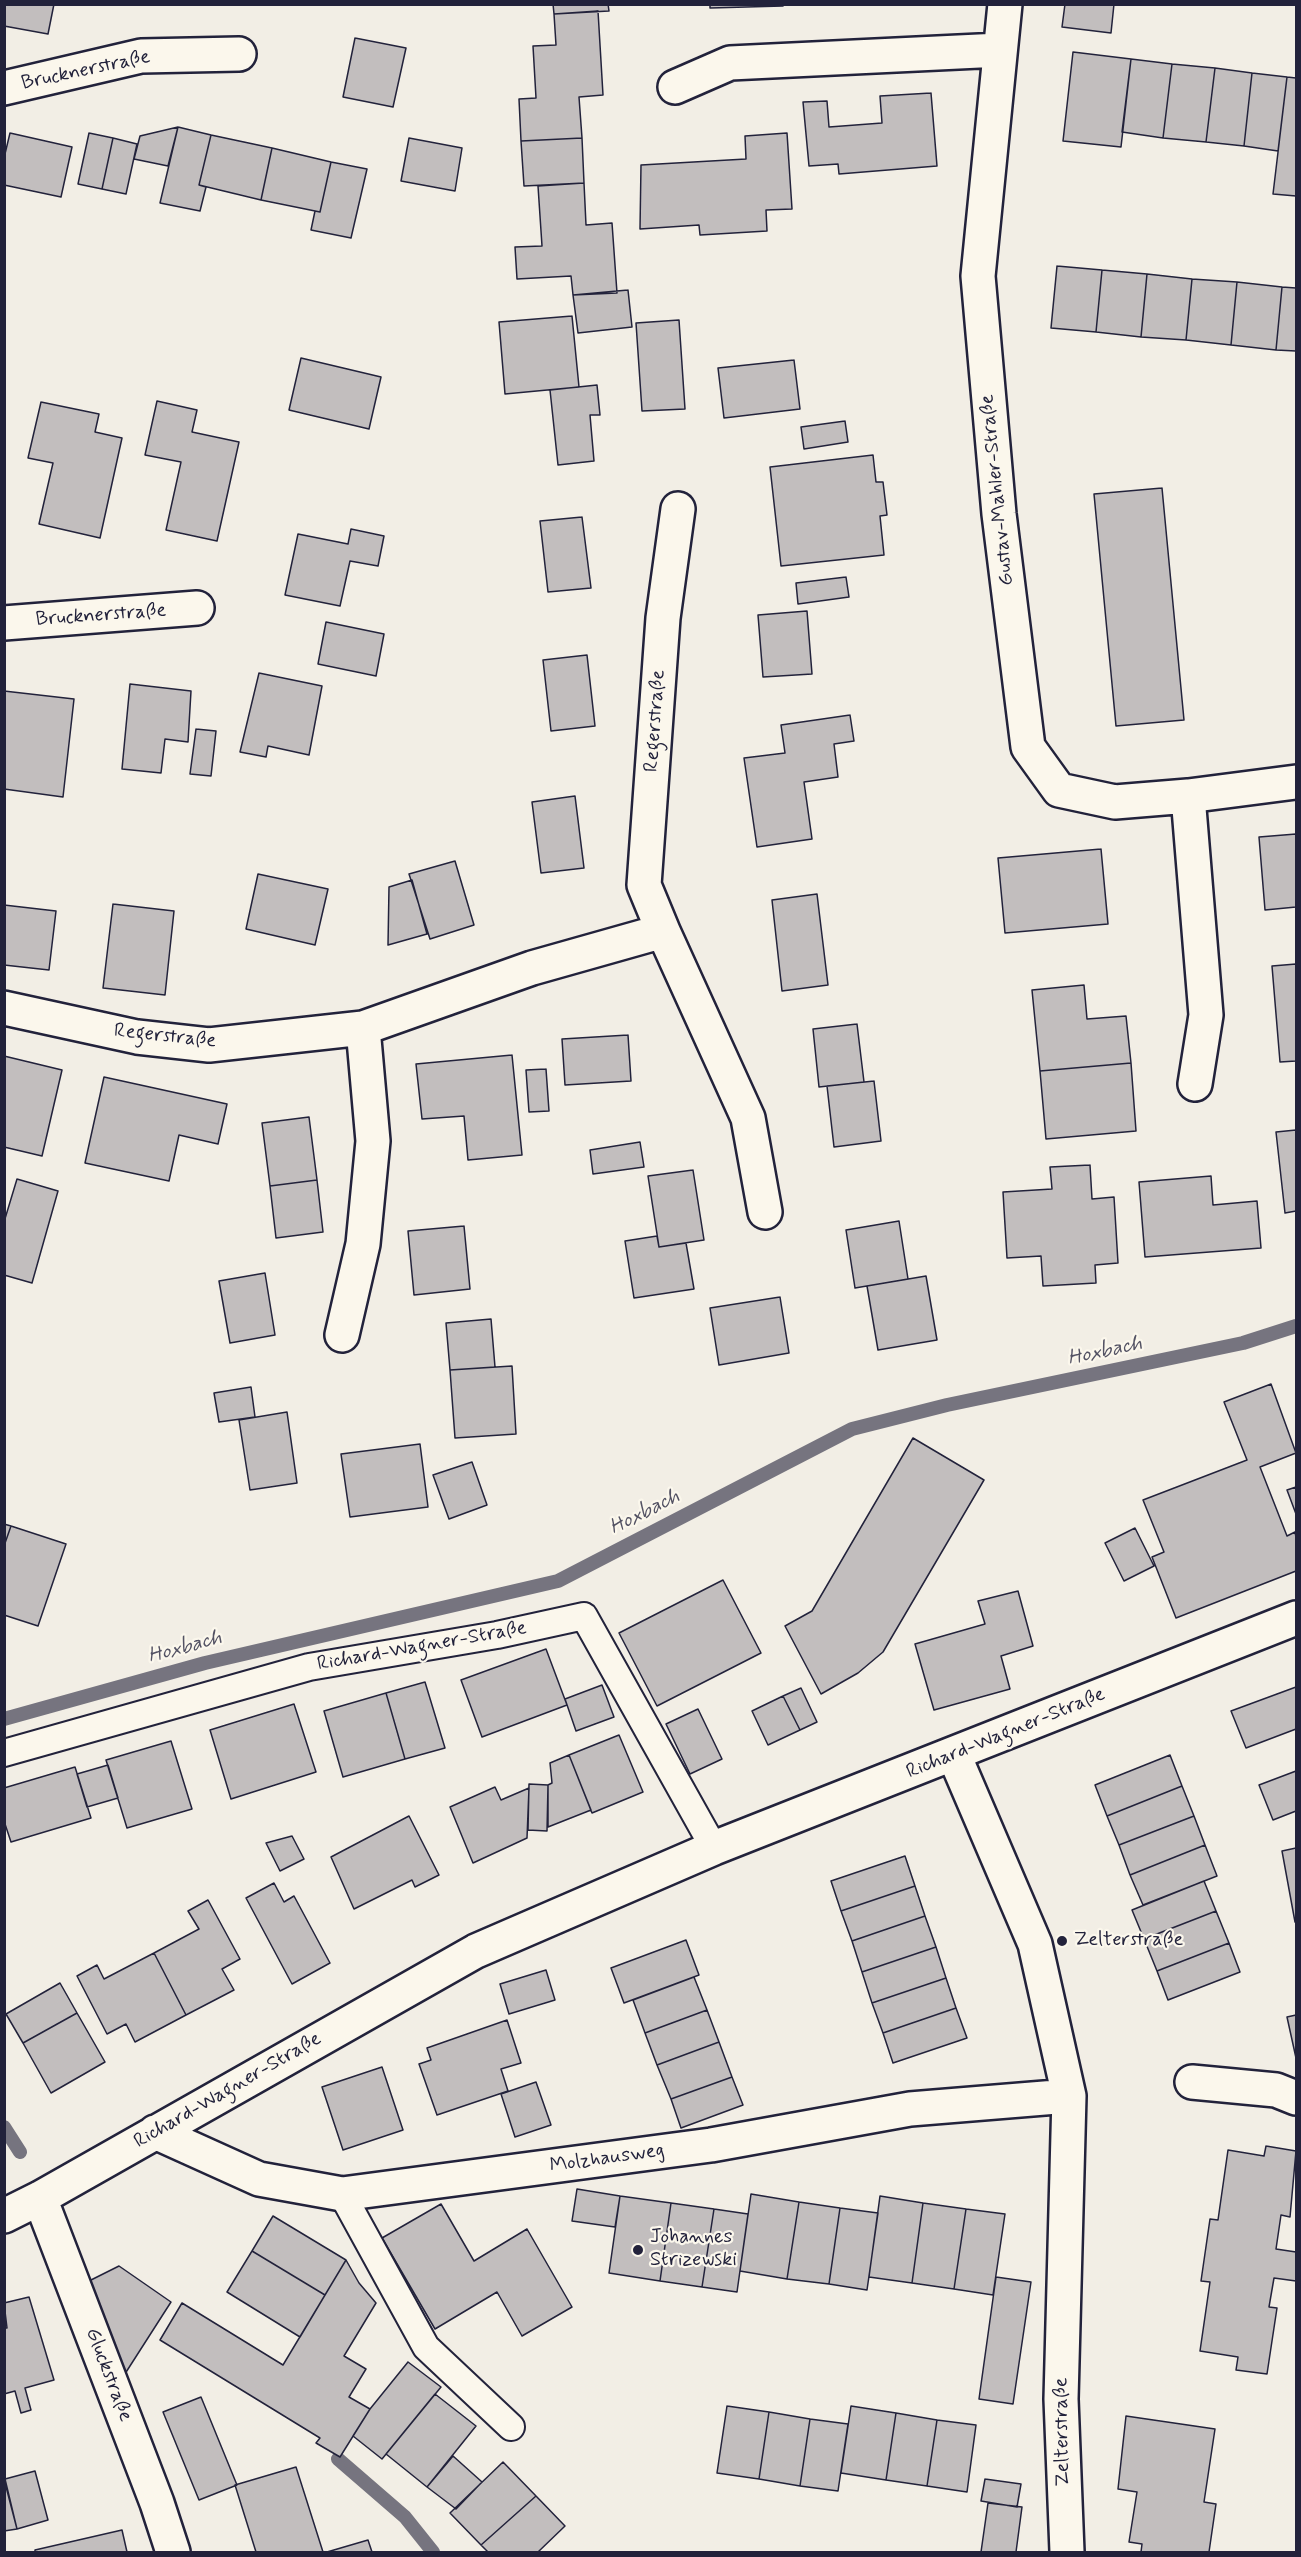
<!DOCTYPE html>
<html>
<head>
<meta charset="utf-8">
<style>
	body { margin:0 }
	#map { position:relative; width:1301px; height:2557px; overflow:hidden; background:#f2eee5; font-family:Mynerve,sans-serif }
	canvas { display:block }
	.frame { position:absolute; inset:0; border:6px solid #22223b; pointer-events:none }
</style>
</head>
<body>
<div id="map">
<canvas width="1301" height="2557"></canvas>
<div class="frame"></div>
</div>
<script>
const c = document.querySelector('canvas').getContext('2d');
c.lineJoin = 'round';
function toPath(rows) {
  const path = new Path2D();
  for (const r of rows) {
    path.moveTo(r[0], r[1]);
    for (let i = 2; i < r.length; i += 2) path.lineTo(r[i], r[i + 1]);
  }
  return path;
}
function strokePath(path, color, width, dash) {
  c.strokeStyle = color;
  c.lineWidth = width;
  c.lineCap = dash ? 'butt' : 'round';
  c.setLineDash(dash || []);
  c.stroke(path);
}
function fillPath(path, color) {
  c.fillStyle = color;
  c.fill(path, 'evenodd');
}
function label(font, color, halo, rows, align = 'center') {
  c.font = font + ' Mynerve,sans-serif';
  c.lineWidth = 4.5;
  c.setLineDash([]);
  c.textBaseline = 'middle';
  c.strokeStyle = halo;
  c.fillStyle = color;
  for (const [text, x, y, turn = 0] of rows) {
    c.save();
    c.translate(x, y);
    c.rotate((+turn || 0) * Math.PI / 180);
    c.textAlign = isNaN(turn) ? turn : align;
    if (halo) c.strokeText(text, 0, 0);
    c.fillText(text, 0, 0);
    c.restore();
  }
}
strokePath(toPath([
	[4,1719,205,1663,558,1581,852,1429,947,1405,1243,1343,1296,1326],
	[4,2127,20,2152],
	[338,2459,405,2517,433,2552]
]), '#76747f', 14);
const building = toPath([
	[4,4,54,4,48,34,4,26,4,4],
	[553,4,608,4,609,11,554,14,553,4],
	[710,4,782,4,783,6,710,8,710,4],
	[1065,4,1114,4,1111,33,1062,27,1065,4],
	[598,11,603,95,579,97,582,138,521,141,519,99,536,98,533,46,556,45,554,14,598,11],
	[355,38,406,48,393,107,343,97,355,38],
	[1073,52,1131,59,1121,147,1063,141,1073,52],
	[1131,59,1172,64,1163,138,1122,132,1131,59],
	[1172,64,1215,68,1206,142,1163,138,1172,64],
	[1215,68,1252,73,1244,146,1206,142,1215,68],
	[1252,73,1287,77,1278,151,1244,146,1252,73],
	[1287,77,1296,78,1296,196,1273,194,1287,77],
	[931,93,937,166,839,174,838,164,809,166,803,102,827,101,829,127,882,123,880,96,931,93],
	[178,127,168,166,134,159,140,136,178,127],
	[178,127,211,135,199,185,206,187,200,211,160,203,178,127],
	[10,133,72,147,61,197,4,185,4,158,10,133],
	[89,133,113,138,102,189,78,184,89,133],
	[787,133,792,209,766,210,767,231,700,235,699,225,640,229,641,165,746,159,745,136,787,133],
	[211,135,272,148,261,200,199,185,211,135],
	[113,138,137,144,126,194,102,189,113,138],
	[409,138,462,148,455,191,401,181,409,138],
	[582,138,584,183,524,186,521,141,582,138],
	[272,148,331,162,320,212,261,200,272,148],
	[331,162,367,169,351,238,311,230,315,211,320,212,331,162],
	[584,183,586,225,612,223,617,293,573,295,571,276,517,279,515,247,542,246,538,186,584,183],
	[1057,266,1102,270,1096,332,1051,328,1057,266],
	[1102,270,1147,274,1141,337,1096,332,1102,270],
	[1147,274,1192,279,1186,340,1141,337,1147,274],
	[1192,279,1237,282,1231,345,1186,340,1192,279],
	[1237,282,1282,287,1276,350,1231,345,1237,282],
	[1282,287,1296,288,1296,351,1276,350,1282,287],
	[628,290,632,327,578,333,573,295,628,290],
	[572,316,579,387,505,394,499,322,572,316],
	[679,320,685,409,642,411,636,323,679,320],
	[301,358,381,377,369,429,289,410,301,358],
	[794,360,800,409,724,418,718,368,794,360],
	[597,385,600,415,590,415,594,461,558,465,550,390,597,385],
	[157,401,197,410,192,432,239,442,217,541,166,530,181,462,145,455,157,401],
	[41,402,99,414,95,432,122,438,100,538,39,524,53,463,28,458,41,402],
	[845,421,848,442,804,449,801,427,845,421],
	[873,455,876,482,883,482,887,515,880,516,884,555,781,566,770,467,873,455],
	[1162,488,1184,720,1116,726,1094,494,1162,488],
	[582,517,591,588,548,592,540,521,582,517],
	[351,529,384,536,378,566,350,561,340,606,285,595,298,534,348,544,351,529],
	[846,577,849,597,798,604,796,583,846,577],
	[807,611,812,674,763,677,758,615,807,611],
	[326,622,384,634,376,676,318,664,326,622],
	[587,655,595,726,551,731,543,660,587,655],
	[259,673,322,686,309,755,268,746,266,757,240,752,259,673],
	[130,684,191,691,188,742,165,739,161,773,122,769,130,684],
	[4,691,74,699,63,797,4,789,4,691],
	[850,715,854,741,834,744,838,777,804,782,812,839,757,847,744,758,785,753,781,725,850,715],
	[196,729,216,731,211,776,190,774,196,729],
	[575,796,584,868,541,873,532,802,575,796],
	[1296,834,1296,907,1265,910,1259,837,1296,834],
	[1101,849,1108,924,1005,933,998,858,1101,849],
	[455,861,474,925,430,939,409,874,455,861],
	[258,874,328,889,315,945,246,929,258,874],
	[412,880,427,934,388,945,389,887,412,880],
	[817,894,828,985,782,991,772,900,817,894],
	[113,904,174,911,165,995,103,988,113,904],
	[4,905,56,911,49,970,4,965,4,905],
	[1296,964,1296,1061,1280,1062,1272,966,1296,964],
	[1084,985,1087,1019,1126,1016,1131,1063,1040,1071,1032,990,1084,985],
	[857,1024,864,1082,819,1087,813,1029,857,1024],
	[628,1035,631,1081,565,1085,562,1039,628,1035],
	[512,1055,522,1155,468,1160,464,1116,422,1119,416,1064,512,1055],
	[4,1056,62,1070,42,1156,4,1147,4,1056],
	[1131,1063,1136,1131,1046,1139,1040,1071,1131,1063],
	[546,1069,549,1111,529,1112,526,1070,546,1069],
	[104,1077,227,1104,218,1144,179,1135,169,1181,85,1163,104,1077],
	[874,1081,881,1141,834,1147,827,1086,874,1081],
	[309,1117,317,1180,270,1186,262,1123,309,1117],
	[1296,1130,1296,1211,1285,1213,1276,1132,1296,1130],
	[640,1142,644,1167,593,1174,590,1150,640,1142],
	[1090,1165,1092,1199,1114,1197,1118,1263,1095,1265,1096,1283,1043,1286,1041,1256,1007,1258,1003,1192,1052,1189,1050,1167,1090,1165],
	[693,1170,704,1240,659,1247,648,1176,693,1170],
	[1211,1176,1213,1205,1257,1201,1261,1248,1145,1257,1139,1182,1211,1176],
	[17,1179,58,1191,32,1283,4,1275,4,1222,17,1179],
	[317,1180,323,1232,276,1238,270,1186,317,1180],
	[899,1221,908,1279,855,1288,846,1230,899,1221],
	[464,1226,470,1289,414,1295,408,1231,464,1226],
	[657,1236,659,1247,686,1243,694,1289,634,1298,625,1241,657,1236],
	[265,1273,275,1335,230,1343,219,1281,265,1273],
	[926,1276,937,1340,878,1350,867,1286,926,1276],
	[780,1297,789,1353,719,1365,710,1308,780,1297],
	[491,1319,495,1367,450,1370,446,1323,491,1319],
	[512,1366,516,1434,455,1438,450,1370,512,1366],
	[1271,1384,1296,1453,1260,1467,1287,1536,1295,1532,1296,1537,1296,1571,1176,1618,1152,1557,1164,1552,1143,1500,1247,1460,1224,1402,1271,1384],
	[251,1387,255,1417,219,1422,214,1393,251,1387],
	[287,1412,297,1483,250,1490,239,1420,287,1412],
	[913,1438,984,1480,883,1652,858,1673,821,1694,785,1626,812,1611,913,1438],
	[420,1444,428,1507,350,1517,341,1454,420,1444],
	[472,1462,487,1505,449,1519,433,1475,472,1462],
	[1296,1487,1296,1514,1287,1490,1296,1487],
	[4,1524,11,1526,4,1546,4,1524],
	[11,1526,66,1544,38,1626,4,1615,4,1546,11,1526],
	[1135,1528,1154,1566,1124,1581,1105,1543,1135,1528],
	[723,1580,761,1653,657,1706,619,1633,723,1580],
	[1018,1591,1033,1646,1001,1656,1010,1689,934,1710,915,1644,985,1624,978,1601,1018,1591],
	[546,1649,567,1705,482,1737,461,1680,546,1649],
	[425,1682,445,1748,405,1759,386,1693,425,1682],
	[602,1685,614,1717,576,1731,565,1699,602,1685],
	[1296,1687,1296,1729,1246,1748,1231,1711,1296,1687],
	[801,1688,817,1722,800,1730,783,1696,801,1688],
	[386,1693,405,1759,343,1777,324,1711,386,1693],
	[783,1696,800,1730,768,1745,752,1711,783,1696],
	[294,1704,316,1772,231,1799,210,1730,294,1704],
	[698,1709,722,1759,690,1774,666,1724,698,1709],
	[619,1735,643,1792,592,1813,569,1755,619,1735],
	[171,1741,192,1809,127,1828,106,1760,171,1741],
	[569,1755,591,1810,548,1827,548,1785,552,1783,550,1763,569,1755],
	[1170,1755,1182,1786,1107,1816,1095,1785,1170,1755],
	[108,1765,118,1798,87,1807,77,1774,108,1765],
	[75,1767,91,1818,11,1842,4,1821,4,1788,75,1767],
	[1296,1771,1296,1811,1273,1820,1259,1785,1296,1771],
	[529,1784,548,1785,547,1831,528,1830,529,1784],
	[1182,1786,1194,1816,1119,1845,1107,1816,1182,1786],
	[495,1787,501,1800,529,1788,527,1838,473,1863,450,1807,495,1787],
	[409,1816,439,1875,415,1887,412,1880,354,1909,331,1857,409,1816],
	[1194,1816,1205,1845,1130,1875,1119,1845,1194,1816],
	[292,1836,304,1859,280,1871,266,1843,292,1836],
	[1205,1845,1217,1876,1143,1905,1130,1875,1205,1845],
	[1296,1848,1296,1922,1295,1922,1282,1851,1296,1848],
	[905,1856,915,1886,841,1911,831,1881,905,1856],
	[1204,1881,1216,1911,1144,1939,1132,1910,1204,1881],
	[274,1883,284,1902,294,1896,330,1963,292,1984,246,1898,274,1883],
	[915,1886,925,1916,852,1941,841,1911,915,1886],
	[208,1900,240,1959,222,1969,234,1990,186,2015,154,1953,199,1929,188,1911,208,1900],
	[1216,1911,1229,1943,1157,1971,1144,1939,1216,1911],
	[925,1916,936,1947,862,1972,852,1941,925,1916],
	[686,1940,699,1975,624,2003,611,1968,686,1940],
	[1229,1943,1240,1972,1168,2000,1157,1971,1229,1943],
	[936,1947,946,1978,872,2003,862,1972,936,1947],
	[154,1953,186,2015,135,2042,126,2024,107,2034,77,1976,97,1965,104,1979,154,1953],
	[546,1970,555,2000,509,2014,500,1984,546,1970],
	[694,1977,707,2010,645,2033,633,2000,694,1977],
	[946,1978,956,2008,883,2033,872,2003,946,1978],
	[60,1983,77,2013,23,2043,6,2014,60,1983],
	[956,2008,967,2038,893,2063,883,2033,956,2008],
	[707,2010,719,2042,657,2065,645,2033,707,2010],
	[77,2013,105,2062,51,2093,23,2043,77,2013],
	[1296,2015,1296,2058,1287,2017,1296,2015],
	[507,2020,521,2063,501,2069,508,2091,437,2115,419,2064,431,2060,427,2048,507,2020],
	[719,2042,732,2077,671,2099,657,2065,719,2042],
	[382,2067,403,2130,343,2150,322,2087,382,2067],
	[732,2077,743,2105,681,2128,671,2099,732,2077],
	[536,2082,551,2125,515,2137,501,2094,536,2082],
	[1266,2146,1296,2151,1290,2217,1281,2215,1276,2249,1296,2252,1296,2281,1274,2278,1269,2307,1277,2308,1267,2374,1236,2370,1238,2357,1200,2351,1210,2282,1201,2281,1210,2219,1218,2220,1228,2150,1264,2156,1266,2146],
	[577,2189,620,2196,615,2227,572,2221,577,2189],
	[751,2194,799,2202,787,2279,740,2271,751,2194],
	[620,2196,671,2203,660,2281,609,2273,620,2196],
	[880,2196,923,2203,912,2283,869,2277,880,2196],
	[799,2202,840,2208,829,2284,787,2279,799,2202],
	[671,2203,714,2209,702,2287,660,2281,671,2203],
	[923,2203,966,2209,954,2289,912,2283,923,2203],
	[441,2204,474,2261,527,2229,572,2307,522,2336,497,2292,435,2329,382,2238,441,2204],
	[840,2208,878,2213,867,2290,829,2284,840,2208],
	[714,2209,748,2214,737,2292,702,2287,714,2209],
	[966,2209,1005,2214,993,2295,954,2289,966,2209],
	[273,2216,346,2260,325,2295,252,2251,273,2216],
	[252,2251,325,2295,300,2337,227,2292,252,2251],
	[346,2260,359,2283,376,2303,344,2356,366,2369,349,2397,370,2409,340,2457,316,2443,320,2438,160,2340,182,2303,283,2365,346,2260],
	[119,2266,171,2302,121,2380,83,2284,119,2266],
	[996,2277,1031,2282,1013,2404,979,2399,996,2277],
	[29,2297,54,2380,25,2388,31,2410,21,2413,15,2391,4,2394,4,2328,7,2328,4,2303,29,2297],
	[408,2362,441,2387,382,2459,353,2436,370,2409,408,2362],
	[435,2394,476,2426,427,2487,386,2454,435,2394],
	[201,2397,237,2485,199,2500,163,2412,201,2397],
	[727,2406,769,2412,759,2479,717,2473,727,2406],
	[851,2406,896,2413,886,2480,841,2473,851,2406],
	[769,2412,810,2419,800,2486,759,2479,769,2412],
	[896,2413,937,2420,927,2486,886,2480,896,2413],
	[1126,2416,1215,2429,1204,2502,1216,2504,1209,2552,1141,2552,1142,2544,1129,2542,1137,2492,1118,2489,1126,2416],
	[810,2419,848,2424,838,2491,800,2486,810,2419],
	[937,2420,976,2425,967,2492,927,2486,937,2420],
	[453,2456,482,2482,456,2509,427,2487,453,2456],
	[503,2462,536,2496,481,2545,450,2513,503,2462],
	[296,2467,323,2552,256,2552,235,2485,296,2467],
	[35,2471,48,2520,17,2529,5,2479,35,2471],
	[4,2479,17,2529,4,2531,4,2479],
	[985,2479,1021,2484,1017,2507,981,2501,985,2479],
	[536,2496,565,2526,538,2552,488,2552,481,2545,536,2496],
	[988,2503,1022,2507,1016,2552,981,2552,988,2503],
	[122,2530,127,2552,35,2552,35,2550,122,2530],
	[368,2540,372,2552,327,2552,368,2540]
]);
fillPath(building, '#c2bebe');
strokePath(building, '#22223b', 1.5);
const service = toPath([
	[4,1753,309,1667,497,1635,584,1616,714,1848],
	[342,2194,426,2347,511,2427]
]);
const minor = toPath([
	[1005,4,978,276,999,514,1028,747,1059,790,1115,802,1188,796,1296,782],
	[675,87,730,63,1000,50],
	[4,88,141,56,239,54],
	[4,623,197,608],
	[1188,796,1206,1015,1195,1084],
	[663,931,644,885,663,618,678,509],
	[4,1008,137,1037,209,1045,363,1028,532,968,663,931,748,1118,765,1212],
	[342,1335,363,1244,373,1141,363,1028],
	[954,1755,1035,1944,1069,2096,1061,2399,1067,2552],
	[1192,2082,1276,2090,1296,2098],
	[155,2132,259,2179,342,2194,711,2145,910,2109,1069,2096],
	[40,2198,157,2503,173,2552],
	[4,2216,40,2198,476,1951,714,1848,1296,1618]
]);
strokePath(service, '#22223b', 30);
strokePath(minor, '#22223b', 38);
strokePath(service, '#fbf7ec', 26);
strokePath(minor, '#fbf7ec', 33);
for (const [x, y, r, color] of [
	[1062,1941,6,"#22223b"],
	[638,2250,6,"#22223b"]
]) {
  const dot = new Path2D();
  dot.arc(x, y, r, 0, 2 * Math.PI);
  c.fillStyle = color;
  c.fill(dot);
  strokePath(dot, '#fbf7ec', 2);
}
label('20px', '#22223b', '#fbf7ec', [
	["Brucknerstraße",86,71,-12],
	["Gustav-Mahler-Straße",998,490,-96],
	["Brucknerstraße",101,616,-4],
	["Regerstraße",656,721,-86],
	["Regerstraße",165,1037,6],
	["Richard-Wagner-Straße",422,1647,-10],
	["Richard-Wagner-Straße",1006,1734,-22],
	["Richard-Wagner-Straße",228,2091,-30],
	["Molzhausweg",607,2159,-8],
	["Gluckstraße",108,2375,69],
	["Zelterstraße",1063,2432,-91]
]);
label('20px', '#22223b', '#fbf7ec', [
	["Zelterstraße",1074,1941],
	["Johannes",650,2238],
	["Strizewski",650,2261]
], 'left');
label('italic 21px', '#535263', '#fbf7ec', [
	["Hoxbach",1105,1352,-12],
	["Hoxbach",645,1513,-27],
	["Hoxbach",185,1648,-15]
]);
</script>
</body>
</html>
